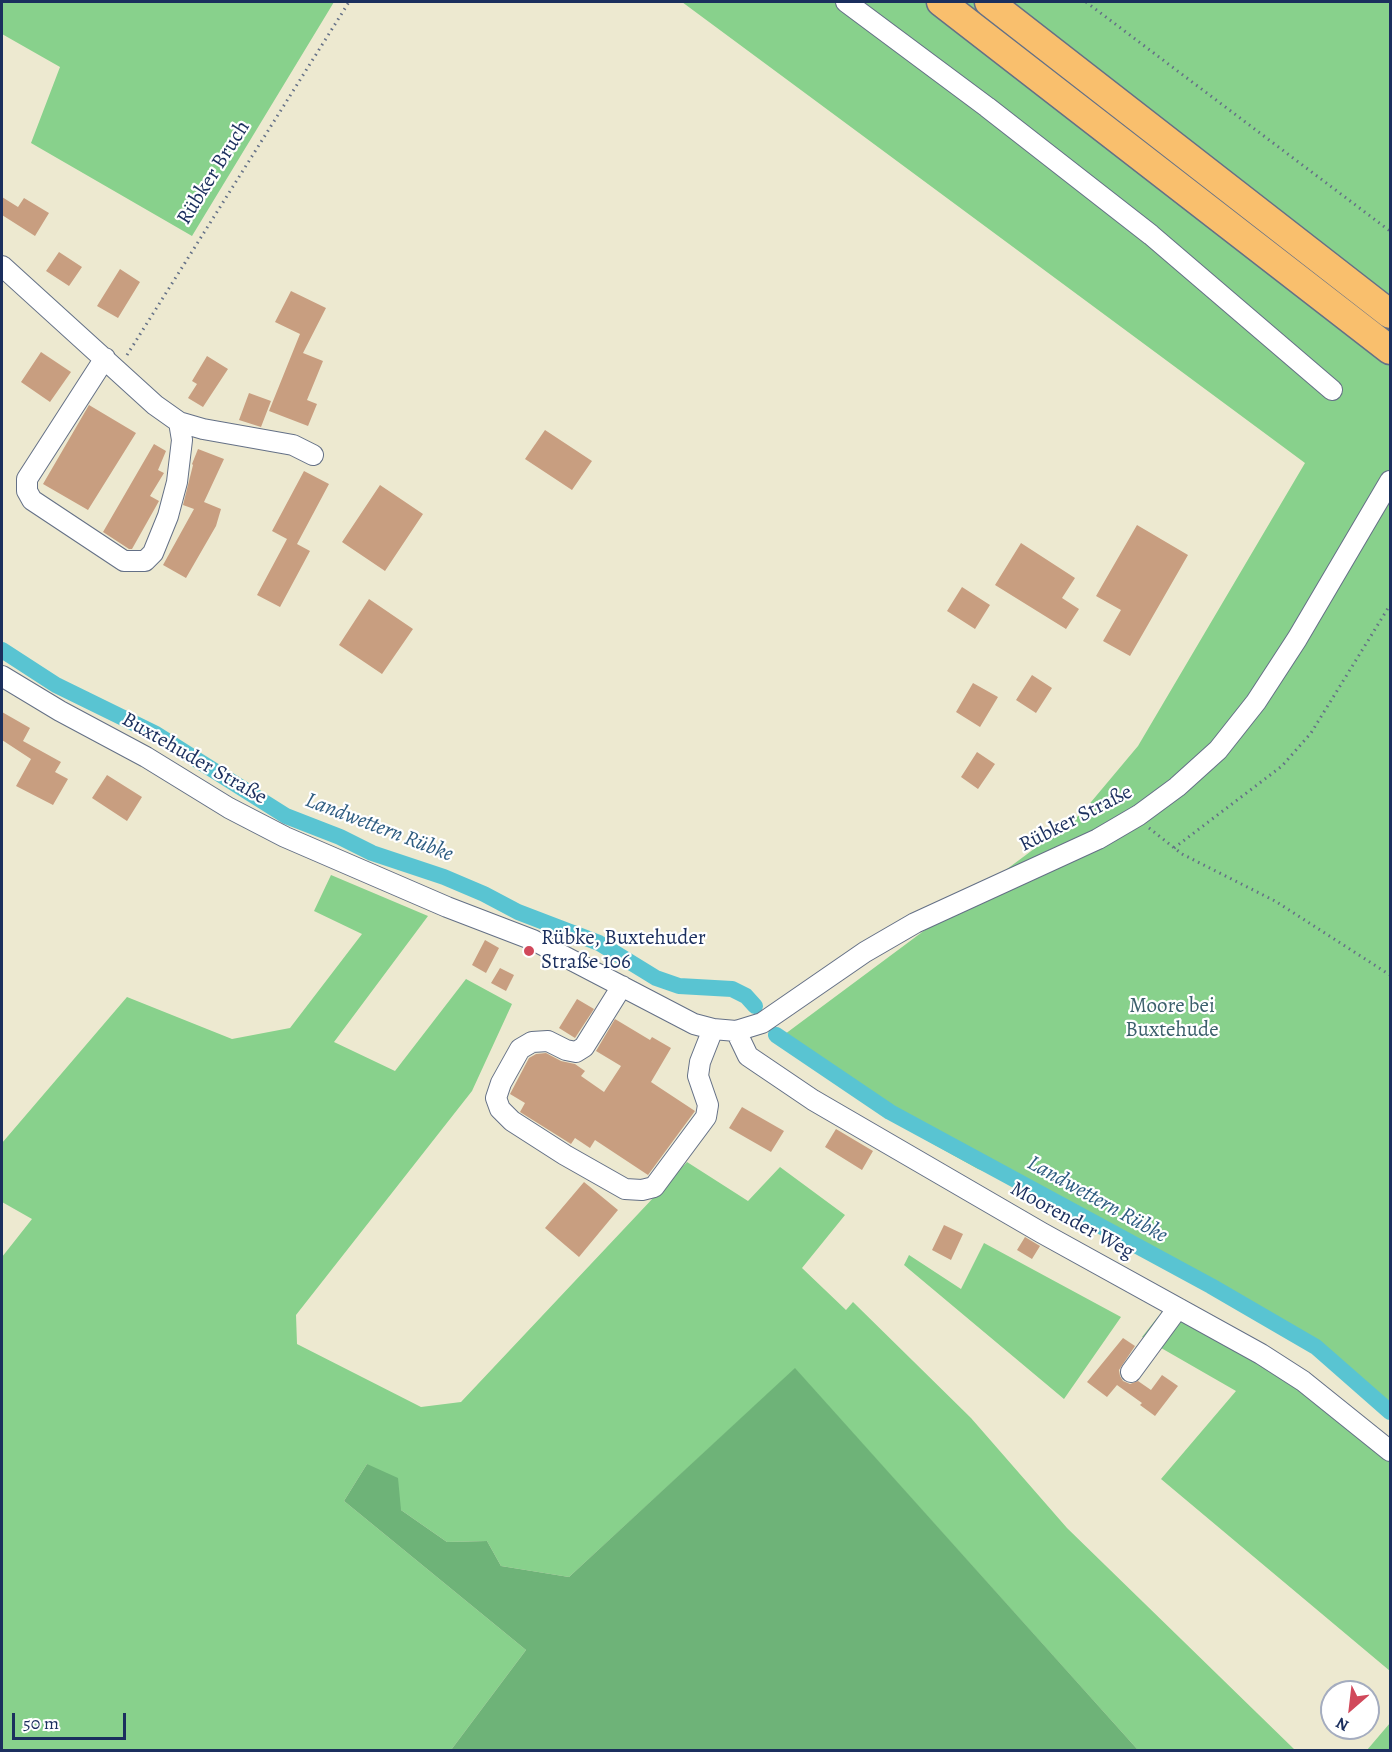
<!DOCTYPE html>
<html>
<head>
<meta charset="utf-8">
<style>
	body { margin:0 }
	#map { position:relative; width:1392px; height:1752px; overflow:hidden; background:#ede9d0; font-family:Alegreya,serif }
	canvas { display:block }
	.frame { position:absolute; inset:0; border:3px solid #1b2f5e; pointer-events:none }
	.north { position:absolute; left:1320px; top:1680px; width:60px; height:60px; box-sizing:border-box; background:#fff; border:2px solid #a4acbf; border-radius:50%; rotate:208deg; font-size:16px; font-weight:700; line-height:24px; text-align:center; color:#1b2f5e }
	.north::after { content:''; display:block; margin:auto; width:21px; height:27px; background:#d1495b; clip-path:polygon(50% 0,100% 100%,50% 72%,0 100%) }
	.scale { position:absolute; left:12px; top:1713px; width:114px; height:27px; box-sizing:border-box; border:3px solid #1b2f5e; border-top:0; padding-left:8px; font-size:18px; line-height:21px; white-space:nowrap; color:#1b2f5e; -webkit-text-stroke:4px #fff; paint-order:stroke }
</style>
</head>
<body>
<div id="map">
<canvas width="1392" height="1752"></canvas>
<div class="frame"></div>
<div class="north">N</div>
<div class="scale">50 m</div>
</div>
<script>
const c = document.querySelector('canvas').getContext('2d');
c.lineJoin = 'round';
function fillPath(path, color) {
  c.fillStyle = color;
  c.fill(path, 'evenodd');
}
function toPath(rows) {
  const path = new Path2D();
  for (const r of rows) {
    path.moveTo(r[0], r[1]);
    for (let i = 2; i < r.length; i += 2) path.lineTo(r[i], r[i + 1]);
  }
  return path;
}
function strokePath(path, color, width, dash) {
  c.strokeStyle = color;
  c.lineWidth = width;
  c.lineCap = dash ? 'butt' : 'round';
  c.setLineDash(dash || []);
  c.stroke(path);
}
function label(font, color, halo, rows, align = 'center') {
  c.font = font + ' Alegreya,serif';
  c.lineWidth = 4.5;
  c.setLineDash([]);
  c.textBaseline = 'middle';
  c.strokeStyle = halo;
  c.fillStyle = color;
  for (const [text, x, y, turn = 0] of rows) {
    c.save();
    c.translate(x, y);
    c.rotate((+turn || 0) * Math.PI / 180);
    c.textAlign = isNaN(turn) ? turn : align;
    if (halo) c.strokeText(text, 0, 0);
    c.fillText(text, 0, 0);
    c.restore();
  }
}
fillPath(toPath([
	[2,2,334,2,192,236,31,143,60,67,2,34],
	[682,2,1390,2,1390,1412,1330,1360,1215,1296,1156,1257,1013,1182,978,1169,926,1140,777,1040,1081,814,1138,746,1305,463],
	[331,875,428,916,334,1042,395,1071,466,979,512,1004,472,1091,296,1315,297,1344,421,1407,461,1402,687,1162,748,1201,780,1167,845,1215,802,1268,846,1310,853,1302,971,1418,1067,1528,1295,1750,1138,1750,795,1369,569,1577,501,1566,487,1541,447,1542,401,1510,367,1464,344,1501,526,1650,451,1750,2,1750,2,1257,32,1219,2,1202,2,1143,127,997,232,1039,290,1028,362,934,314,911],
	[984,1243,1121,1317,1064,1399,904,1265,909,1255,961,1289],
	[1165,1308,1302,1386,1390,1461,1390,1671,1161,1479,1236,1391,1142,1337],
	[1390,1723,1390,1750,1367,1750]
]), '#88d18c');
fillPath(toPath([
	[795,1368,1138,1750,451,1750,526,1650,344,1501,367,1464,398,1478,401,1510,447,1542,487,1541,501,1566,569,1577]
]), '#6eb378');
strokePath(toPath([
	[2,650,56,685,156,734,286,816,340,837,372,853,444,877,484,894,518,912,599,943,656,978,679,986,732,989,746,996,755,1006],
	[776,1035,890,1112,1211,1286,1316,1347,1390,1412]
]), '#59c4d2', 16);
fillPath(toPath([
	[2,197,18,207,24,198,49,213,35,236,2,215],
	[59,252,82,267,69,286,46,271],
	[120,269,140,282,118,318,97,306],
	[291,291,326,308,303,353,323,361,307,400,317,404,308,426,269,411,300,334,275,322],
	[41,352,71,372,50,402,21,382],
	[207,356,228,369,203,407,188,398,197,384,192,381],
	[249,393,271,401,261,427,239,420],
	[89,405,136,433,88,510,43,484],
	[545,430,592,461,572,490,525,459],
	[154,444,166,451,158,470,164,473,150,496,159,501,132,549,129,549,103,532],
	[198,449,224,459,204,502,221,509,216,526,186,578,163,565,194,509,183,505,193,465,192,464],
	[304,471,329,484,297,544,310,551,280,607,257,595,287,539,272,531],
	[380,485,423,514,385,571,342,542],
	[1137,525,1188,555,1130,656,1103,641,1121,610,1096,596],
	[1021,543,1075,578,1062,598,1079,609,1066,629,995,585],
	[962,587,990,605,975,629,947,611],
	[369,599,413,629,382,674,339,645],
	[1032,675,1052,688,1036,713,1016,700],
	[973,683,998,697,980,727,956,712],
	[2,712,30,728,23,741,61,762,55,772,68,779,53,805,16,786,31,759,2,740],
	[977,752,995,764,978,789,961,777],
	[107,775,142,797,127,821,92,798],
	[485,940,499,948,486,973,472,965],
	[500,968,514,975,506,991,491,983],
	[577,999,594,1009,575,1038,559,1028],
	[615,1019,650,1040,652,1037,671,1048,651,1082,695,1111,648,1175,595,1140,590,1148,575,1138,571,1144,520,1112,525,1103,510,1094,529,1058,536,1054,546,1053,561,1061,575,1064,585,1071,581,1076,604,1092,621,1066,596,1051],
	[742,1107,784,1131,771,1152,729,1128],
	[836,1129,873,1151,862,1170,825,1147],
	[584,1182,618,1210,579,1257,545,1228],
	[944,1225,963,1234,951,1260,932,1250],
	[1025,1237,1040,1246,1032,1259,1017,1250],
	[1123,1338,1135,1346,1119,1370,1120,1376,1123,1381,1130,1384,1138,1381,1151,1390,1162,1375,1178,1386,1155,1416,1140,1405,1142,1403,1117,1385,1107,1397,1087,1382]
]), '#c89e80');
const minor = toPath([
	[846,2,987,107,1151,235,1332,390],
	[2,266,155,405,179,422,203,429,293,445,313,455],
	[105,358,27,479,27,491,32,500,124,561,145,561,153,553,168,516,177,482,182,440,179,422],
	[2,676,60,711,146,757,229,808,285,837,447,907,533,940,694,1024,713,1029,736,1031,762,1023,865,952,915,923,1098,839,1139,815,1177,787,1218,750,1256,702,1297,639,1390,481],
	[622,986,584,1047,576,1052,566,1050,548,1041,532,1042,520,1049,501,1083,496,1098,500,1109,512,1121,565,1155,625,1189,642,1190,654,1187,706,1117,708,1105,698,1076,700,1062,713,1029],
	[736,1031,748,1056,813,1100,1042,1233,1261,1354,1303,1381,1390,1451],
	[1131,1372,1178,1308]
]);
const highway = toPath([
	[941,2,1390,350],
	[989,2,1390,314]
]);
strokePath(minor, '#647086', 22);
strokePath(highway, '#647086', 31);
strokePath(toPath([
	[1086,2,1390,231],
	[127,355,349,2],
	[1149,828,1182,854,1275,901,1390,975],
	[1174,848,1282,766,1311,733,1390,605]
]), '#647086', 3, [1.5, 4.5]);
strokePath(minor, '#fff', 20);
strokePath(highway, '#f9bf6d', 28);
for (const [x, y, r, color] of [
	[529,951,6,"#d1495b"]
]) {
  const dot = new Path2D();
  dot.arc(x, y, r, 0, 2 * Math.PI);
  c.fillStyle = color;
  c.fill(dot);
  strokePath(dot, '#fff', 2);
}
label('21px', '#1b2f5e', '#fff', [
	["Rübker Bruch",214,173,-58],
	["Buxtehuder Straße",194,759,30],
	["Rübker Straße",1076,819,-27],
	["Moorender Weg",1072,1221,29]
]);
label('21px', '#1b2f5e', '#fff', [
	["Rübke, Buxtehuder",541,939],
	["Straße 106",541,963]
], 'left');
label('21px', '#3c606c', '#fff', [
	["Moore bei",1172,1007],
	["Buxtehude",1172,1031]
]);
label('italic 22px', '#2e5c81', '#fff', [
	["Landwettern Rübke",379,828,21],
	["Landwettern Rübke",1097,1200,29]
]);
</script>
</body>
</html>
